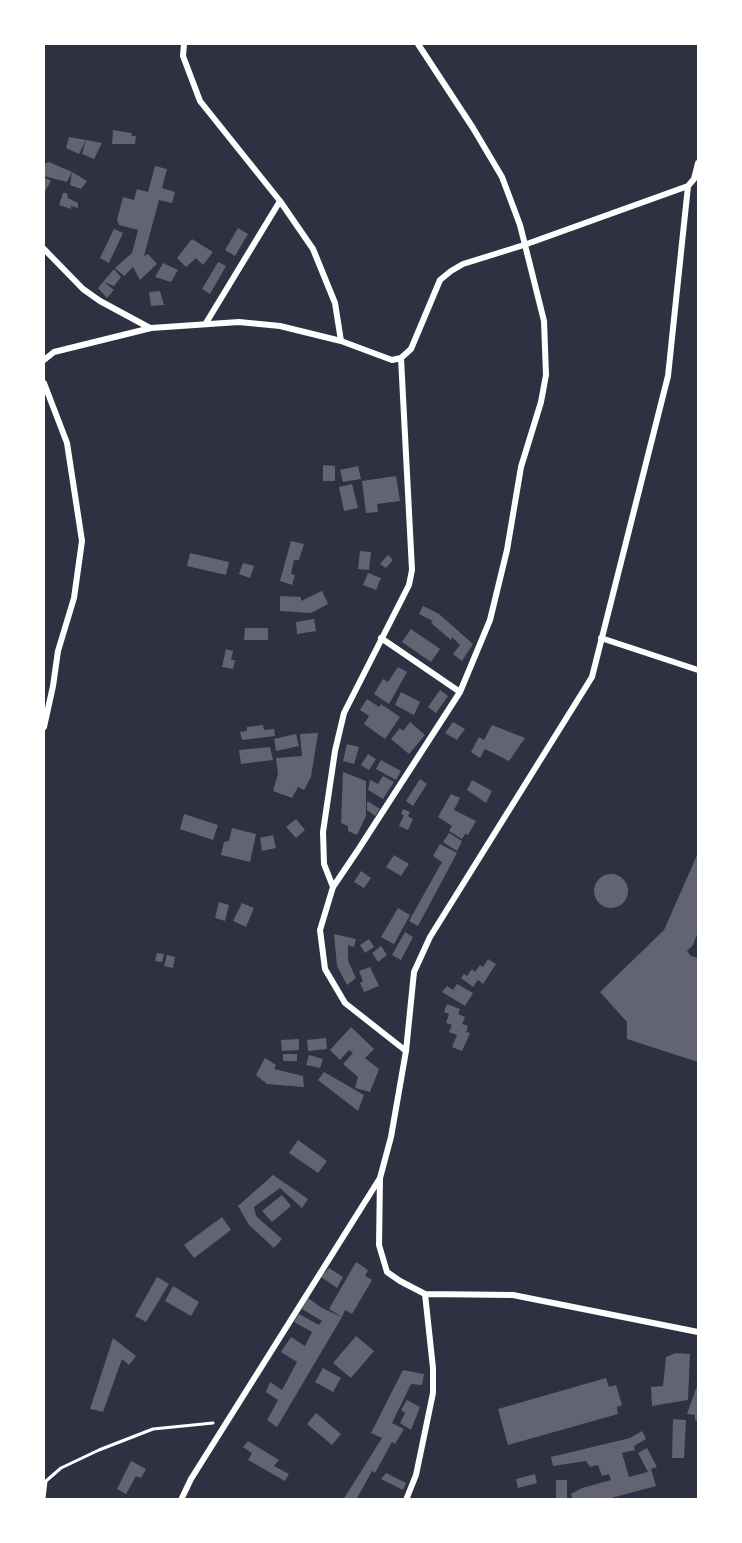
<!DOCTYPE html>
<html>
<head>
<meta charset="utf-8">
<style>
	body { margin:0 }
	#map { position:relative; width:742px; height:1543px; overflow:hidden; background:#2d3142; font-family:"Work Sans",sans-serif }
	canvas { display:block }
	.frame { position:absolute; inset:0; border:45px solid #fff; pointer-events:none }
</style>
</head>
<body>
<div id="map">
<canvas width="742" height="1543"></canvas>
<div class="frame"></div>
</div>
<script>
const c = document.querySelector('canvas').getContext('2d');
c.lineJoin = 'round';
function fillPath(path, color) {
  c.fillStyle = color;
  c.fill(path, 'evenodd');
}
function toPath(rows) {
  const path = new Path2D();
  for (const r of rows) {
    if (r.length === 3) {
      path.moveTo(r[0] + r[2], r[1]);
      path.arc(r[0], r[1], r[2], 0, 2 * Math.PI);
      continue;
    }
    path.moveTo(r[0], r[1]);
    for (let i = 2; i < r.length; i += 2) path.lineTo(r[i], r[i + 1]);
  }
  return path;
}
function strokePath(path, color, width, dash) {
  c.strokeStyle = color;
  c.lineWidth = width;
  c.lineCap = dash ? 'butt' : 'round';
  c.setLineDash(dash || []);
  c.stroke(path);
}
fillPath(toPath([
	[113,130,131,133,132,136,136,136,135,144,112,144],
	[69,137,86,140,79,154,66,148],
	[86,140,102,143,94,159,82,154],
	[49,162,72,172,87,181,81,189,70,185,72,172,67,182,44,176,44,164],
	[155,166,167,169,162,188,175,192,172,203,159,200,144,256,148,254,157,264,140,280,133,267,124,276,115,268,132,253,138,230,119,225,117,220,123,197,134,200,137,189,148,192],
	[44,177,51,181,44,193],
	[63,193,67,193,68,198,78,203,78,208,71,206,71,209,59,205],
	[238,228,248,234,235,256,225,250],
	[114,229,123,233,109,263,100,258],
	[192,239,213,252,203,265,196,258,186,267,177,258],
	[218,262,226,266,210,294,202,289],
	[163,263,178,270,171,282,155,277],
	[114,269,121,277,114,286,104,282,114,290,107,298,98,288],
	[160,291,164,305,151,306,149,292],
	[323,465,335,466,335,481,323,481],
	[358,466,361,479,343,482,340,470],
	[396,476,400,501,377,504,378,512,366,513,362,481],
	[352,484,358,508,344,511,339,487],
	[291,541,304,544,299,560,294,560,291,574,295,575,292,585,280,581],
	[360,551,371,552,369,570,358,569],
	[190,553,229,562,226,575,187,566],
	[388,555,393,560,386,568,380,564],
	[243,563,254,566,250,578,239,574],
	[368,573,381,578,376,590,363,585],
	[322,591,328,604,311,613,280,611,280,596,301,597,301,601],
	[423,606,439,614,473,644,462,661,453,654,460,645,452,637,451,640,431,623,433,621,419,614],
	[314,619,316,631,297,634,296,622],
	[245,628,268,628,268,640,244,640],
	[411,629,440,649,431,662,402,642],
	[226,649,233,651,231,660,235,660,233,669,222,667],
	[398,667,407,672,389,704,374,694,383,679,388,682],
	[440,690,448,696,436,713,428,707],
	[401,692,420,702,414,715,395,705],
	[367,699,379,707,381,704,400,717,385,739,364,724,369,716,360,710],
	[410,722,425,735,409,754,391,739,400,728,403,731],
	[453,722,465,729,457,740,445,733],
	[263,725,264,730,274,729,275,736,242,740,240,732,247,731,247,727],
	[492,725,525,738,509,761,485,749,480,758,471,752,479,737,484,740],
	[318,733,311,777,304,790,298,787,292,798,273,791,278,774,276,758,302,756,300,734],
	[296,734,299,746,276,751,274,739],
	[347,744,359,747,354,764,343,761],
	[270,747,273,760,241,764,239,750],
	[368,754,376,759,369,770,361,765],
	[381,760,401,771,396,780,376,769],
	[343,772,366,781,366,816,357,835,348,831,348,826,341,823],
	[383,776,394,782,383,799,368,790,370,780,378,784],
	[420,779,427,784,413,806,406,801],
	[472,780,492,791,486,803,467,790],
	[451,794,460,798,454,810,476,821,468,835,465,834,462,839,449,831,452,826,438,817],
	[367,801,380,809,375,816,367,810],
	[403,809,410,812,408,816,413,819,408,830,399,826,404,815,401,814],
	[184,814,218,825,213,840,180,829],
	[296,819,305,830,296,838,286,827],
	[232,828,256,834,250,862,221,855,224,842,229,841],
	[449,833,462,841,457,851,443,842],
	[273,835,276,848,262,851,260,838],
	[440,844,457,853,418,926,409,921,442,862,433,856],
	[698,853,698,932,693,945,687,951,691,956,698,958,698,1062,627,1039,627,1022,600,992,664,930],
	[394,855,409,864,401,876,386,867],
	[361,871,371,878,364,888,354,882],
	[611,891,17],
	[219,902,229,905,225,921,215,918],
	[242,903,254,908,246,927,233,921],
	[398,908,410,915,394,944,381,937],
	[405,932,413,937,401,960,392,955],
	[334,934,356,939,354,947,348,945,348,961,356,978,347,985,337,966],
	[369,939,374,947,365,953,360,945],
	[381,946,387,955,378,962,372,953],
	[157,953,164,954,162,962,155,961],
	[167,955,175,957,173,968,164,966],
	[488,959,496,964,483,984,478,980,473,987,461,978,464,974,467,976,472,969,475,972,480,965,483,967],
	[370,967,379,986,364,992,360,983,363,981,359,971],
	[457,984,473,993,465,1006,442,992,447,986,453,990],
	[447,1004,460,1009,458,1014,465,1017,462,1024,468,1026,466,1032,470,1033,462,1051,452,1047,457,1035,449,1032,452,1025,446,1023,449,1014,444,1012],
	[351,1027,374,1049,365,1058,379,1069,370,1092,355,1088,358,1077,343,1064,353,1053,349,1050,340,1060,330,1050],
	[326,1038,327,1049,308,1051,307,1040],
	[299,1039,299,1050,282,1051,281,1040],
	[283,1054,297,1054,297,1061,283,1061],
	[309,1055,323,1059,320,1068,306,1065],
	[265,1058,276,1065,274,1069,303,1076,304,1087,267,1084,256,1075],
	[324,1072,364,1095,358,1111,318,1080],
	[298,1140,327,1161,318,1173,289,1153],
	[273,1175,308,1199,302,1208,280,1188,254,1207,256,1216,282,1239,274,1248,249,1225,238,1206],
	[282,1195,291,1206,272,1222,262,1211],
	[222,1217,231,1230,194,1258,184,1245],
	[356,1262,368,1270,365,1276,372,1280,352,1314,345,1310,342,1317,329,1309],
	[329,1268,343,1277,337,1288,321,1277],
	[157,1277,169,1284,146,1322,135,1316],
	[173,1286,199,1302,191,1316,165,1301],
	[308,1298,322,1308,342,1317,277,1427,267,1420,278,1400,266,1392,270,1382,282,1390,297,1362,281,1352,291,1337,305,1346,312,1332,294,1322,299,1314,319,1325,322,1321,302,1309],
	[356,1336,374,1351,351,1378,333,1363],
	[113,1338,136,1356,129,1365,122,1359,103,1412,90,1409],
	[676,1353,690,1354,688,1400,652,1406,651,1387,663,1386,666,1357],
	[323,1368,341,1378,333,1392,315,1382],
	[403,1370,424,1374,422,1385,411,1384,392,1423,404,1429,395,1444,392,1442,375,1473,372,1471,356,1500,343,1500,382,1438,371,1433],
	[606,1378,609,1387,616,1385,622,1405,617,1407,618,1414,508,1445,498,1409],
	[698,1383,698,1422,695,1420,695,1415,687,1414],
	[407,1400,420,1407,411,1430,400,1423,405,1413,401,1410],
	[316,1413,341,1434,332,1445,307,1424],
	[673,1419,686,1420,684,1458,672,1458],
	[642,1431,646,1439,634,1446,635,1450,622,1453,629,1477,648,1472,638,1453,647,1448,657,1467,651,1469,656,1486,604,1500,583,1498,573,1500,571,1494,582,1488,611,1480,609,1474,602,1476,598,1465,590,1467,586,1461,553,1466,551,1457,630,1438],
	[248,1441,279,1460,274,1466,289,1474,285,1481,248,1460,252,1453,243,1447],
	[131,1461,146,1469,141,1478,136,1476,126,1494,117,1489],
	[386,1473,406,1483,403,1490,381,1479],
	[535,1474,537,1483,518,1488,516,1479],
	[556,1480,567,1480,567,1498,556,1498]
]), '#626471');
strokePath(toPath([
	[44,1498,46,1481,61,1468,99,1450,153,1429,213,1423]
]), '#fff', 3);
strokePath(toPath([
	[184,44,183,56,200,101,280,201,313,249,335,303,341,341],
	[44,249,83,289,100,301,150,328],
	[206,323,280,201],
	[44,360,54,352,151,328,239,322,280,326,341,341,392,360,401,358,411,349,440,280,451,271,463,264,524,245,688,186,694,179,698,163],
	[44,383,67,443,82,541,74,598,58,651,53,686,44,727],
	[381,638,460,692],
	[601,638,698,670],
	[333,887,324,864,323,832,335,751,344,713,409,585,412,570,401,358],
	[406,1051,345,1003,325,969,320,930,333,887,358,850,460,692,490,620,507,550,521,467,541,402,546,375,544,321,520,225,502,177,473,128,418,44],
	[380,1178,379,1245,387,1272,400,1281,425,1294,513,1295,698,1332],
	[181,1500,191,1479,380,1178,391,1137,406,1051,414,972,430,937,592,677,668,376,688,186],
	[406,1500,416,1475,433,1393,433,1368,425,1294]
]), '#fff', 6);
</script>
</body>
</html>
